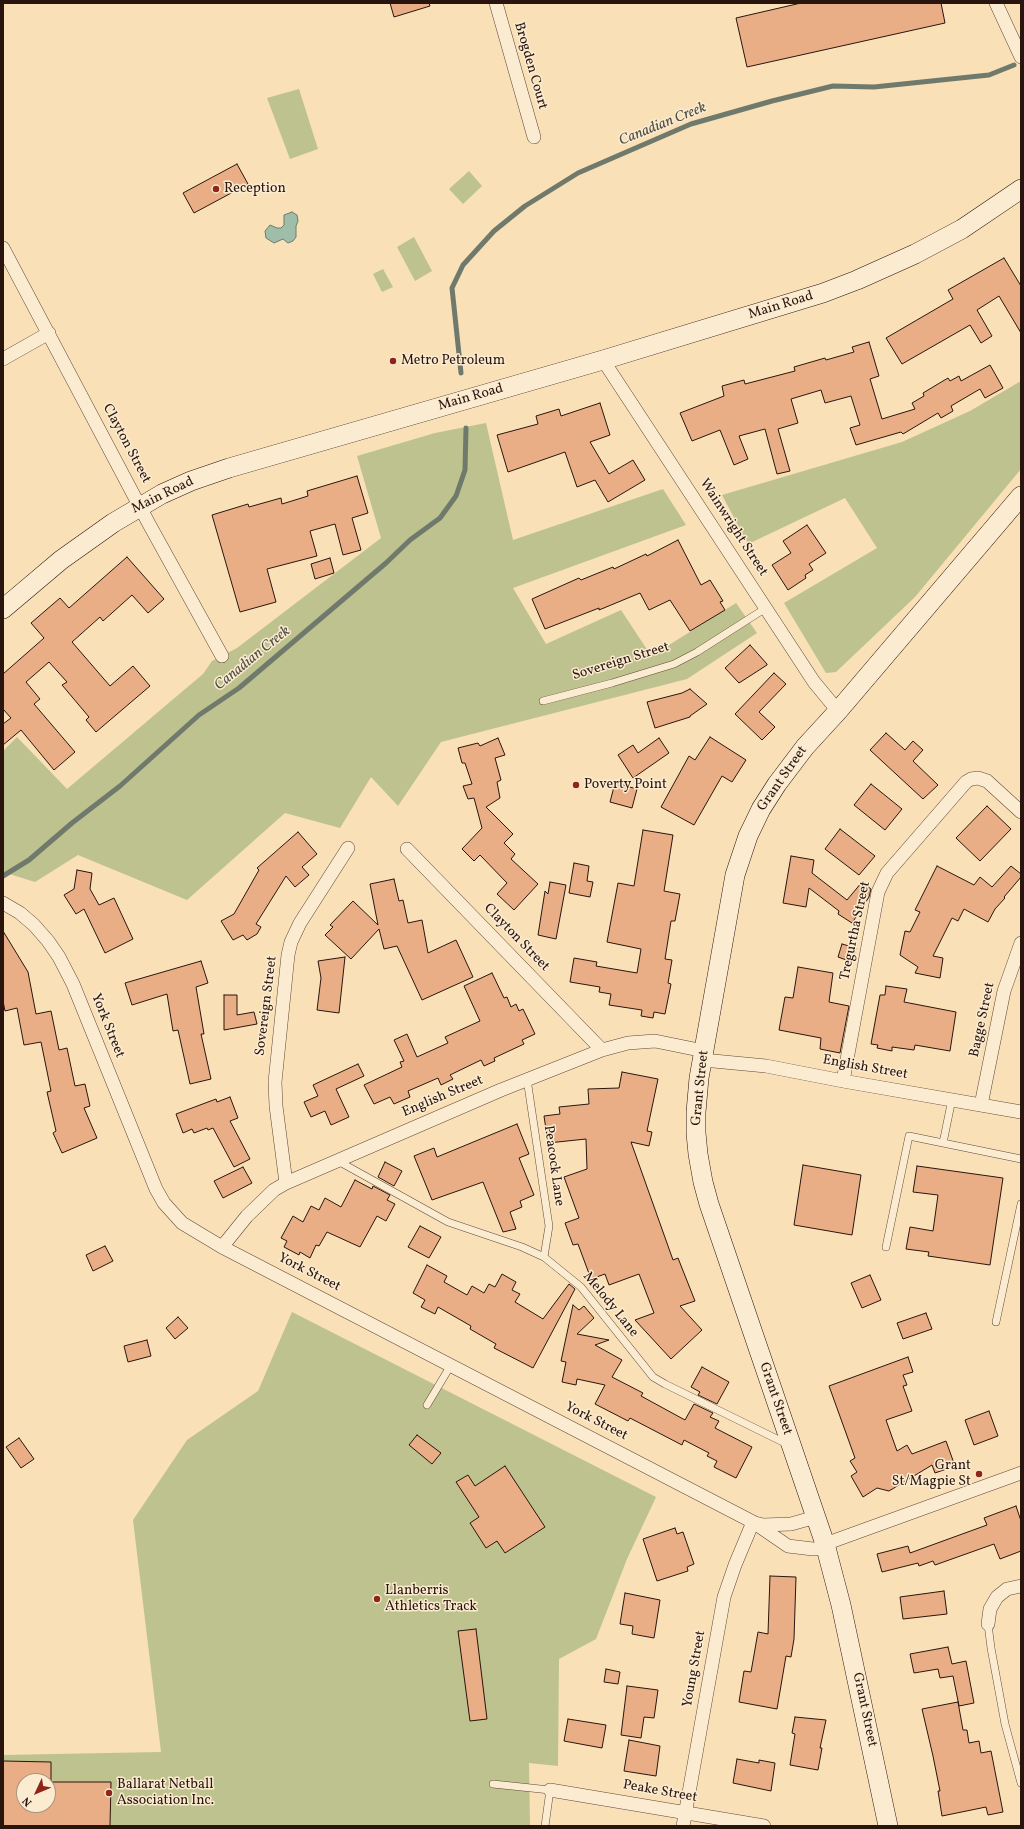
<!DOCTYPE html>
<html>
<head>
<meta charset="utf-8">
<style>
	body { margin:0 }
	#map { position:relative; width:1024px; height:1829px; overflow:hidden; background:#f9e0b7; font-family:Vollkorn,serif }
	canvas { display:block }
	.frame { position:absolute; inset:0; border:4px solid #2a150e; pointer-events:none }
	.north { position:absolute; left:16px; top:1773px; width:40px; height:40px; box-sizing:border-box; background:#fbebd0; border:1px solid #a79582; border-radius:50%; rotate:226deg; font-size:11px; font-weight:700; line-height:16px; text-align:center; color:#2a150e }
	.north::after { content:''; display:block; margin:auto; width:14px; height:18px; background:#8f2418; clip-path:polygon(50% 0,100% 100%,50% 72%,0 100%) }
</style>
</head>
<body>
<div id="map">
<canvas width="1024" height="1829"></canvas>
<div class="frame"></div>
<div class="north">N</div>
</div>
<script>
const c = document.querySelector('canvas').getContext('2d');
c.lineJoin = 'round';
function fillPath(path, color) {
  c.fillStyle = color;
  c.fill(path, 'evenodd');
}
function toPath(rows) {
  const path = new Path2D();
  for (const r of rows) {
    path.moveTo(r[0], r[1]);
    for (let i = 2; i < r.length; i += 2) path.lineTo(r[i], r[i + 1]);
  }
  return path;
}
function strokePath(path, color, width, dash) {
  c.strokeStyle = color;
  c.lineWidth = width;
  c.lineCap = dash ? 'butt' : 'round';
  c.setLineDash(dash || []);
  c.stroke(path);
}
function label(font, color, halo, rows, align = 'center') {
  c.font = font + ' Vollkorn,serif';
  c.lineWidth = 3;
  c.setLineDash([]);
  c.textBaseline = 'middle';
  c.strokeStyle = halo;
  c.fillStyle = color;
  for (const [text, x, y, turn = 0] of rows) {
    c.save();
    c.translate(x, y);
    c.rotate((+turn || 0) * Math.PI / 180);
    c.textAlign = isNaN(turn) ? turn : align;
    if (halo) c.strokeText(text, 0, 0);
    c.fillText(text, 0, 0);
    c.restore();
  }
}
fillPath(toPath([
	[299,89,318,149,290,159,267,98],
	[469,171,482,186,463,204,449,189],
	[414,237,432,271,415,281,397,247],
	[383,269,393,287,382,292,373,274],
	[1021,381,1021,469,915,597,836,672,826,673,784,603,877,548,845,498,748,544,722,495,902,442,970,411],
	[486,423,513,540,663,489,686,525,513,588,546,644,621,610,648,651,669,645,736,603,757,633,687,679,441,742,398,806,371,777,340,828,285,813,187,900,78,855,35,882,3,872,3,751,17,737,67,789,203,674,212,661,237,648,381,538,357,456,435,433],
	[292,1312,656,1497,627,1559,596,1639,559,1659,558,1766,529,1763,530,1826,3,1826,3,1755,161,1752,133,1520,187,1440,258,1391],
	[24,1781,48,1781,48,1805,24,1805]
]), '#bdc28e');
const water = toPath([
	[292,212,297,215,298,221,296,226,296,237,293,241,288,243,283,239,274,243,266,238,265,231,270,225,277,228,281,228,284,225,284,215,292,212]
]);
fillPath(water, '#9ebeaa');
strokePath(water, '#707a6c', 1);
strokePath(toPath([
	[461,373,452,288,463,265,494,231,525,206,578,173,691,124,772,101,833,86,874,87,989,75,1014,65],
	[3,876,29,860,72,823,120,786,199,715,239,688,386,563,410,540,440,518,456,496,465,470,466,428]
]), '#707a6c', 5);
const building = toPath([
	[390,3,429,3,430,6,394,17,390,3],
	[801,3,941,3,945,23,747,67,736,18,801,3],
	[237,164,248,184,194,213,183,193,237,164],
	[1004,258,1021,286,1021,333,999,296,977,310,992,336,981,343,970,325,902,364,886,338,953,299,948,290,1004,258],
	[869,342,879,376,870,379,882,419,915,409,912,403,924,396,923,393,948,378,950,381,959,376,961,381,990,365,1003,388,985,398,980,389,951,406,953,411,941,418,938,413,903,434,901,432,856,445,850,428,860,425,851,396,825,403,821,390,791,399,798,423,778,429,790,471,777,474,765,429,739,436,748,459,734,465,720,430,692,441,680,413,724,396,722,386,744,380,745,384,795,371,794,367,825,358,826,360,854,352,852,347,869,342],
	[600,403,610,435,590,442,609,474,633,460,645,480,608,502,595,480,577,487,565,452,508,472,497,435,538,424,536,416,559,409,561,416,600,403],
	[357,476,368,513,352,518,361,550,343,555,335,524,310,531,317,556,267,569,276,602,240,612,212,515,248,504,249,507,281,498,282,504,308,496,307,491,357,476],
	[807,525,826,553,809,564,813,570,805,575,806,578,788,590,772,565,791,553,783,541,807,525],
	[678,540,701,585,710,580,723,601,720,602,725,610,690,631,670,600,649,610,640,593,599,610,599,608,545,629,532,599,579,578,581,580,613,567,614,569,646,554,647,556,678,540],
	[127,557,164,599,148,613,132,595,103,621,100,617,72,642,110,686,133,666,150,686,96,732,86,720,89,717,62,685,67,682,49,662,26,682,40,699,34,704,75,752,54,770,21,730,3,745,3,724,11,718,3,709,3,674,44,638,31,623,60,598,69,608,127,557],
	[330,558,334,573,315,579,311,564,330,558],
	[750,645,767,664,767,665,739,683,725,668,750,645],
	[774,673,786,684,759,712,775,727,762,740,735,714,774,673],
	[690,689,707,704,690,716,690,717,655,728,647,702,682,693,690,689],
	[886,733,905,750,913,741,923,750,913,761,938,785,923,799,870,750,886,733],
	[710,737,746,760,732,782,722,776,694,825,661,807,689,756,695,760,710,737],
	[498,738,505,755,495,758,501,780,497,782,500,798,486,807,513,834,504,843,515,854,511,859,538,884,514,910,497,894,507,883,480,855,474,861,462,849,482,828,474,798,468,799,463,786,472,784,465,763,462,763,458,748,478,743,480,746,498,738],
	[659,738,669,753,633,778,618,755,633,745,638,753,659,738],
	[615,783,637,789,632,808,610,802,615,783],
	[871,784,902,809,885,830,854,805,871,784],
	[987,806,1011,829,980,861,956,838,987,806],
	[840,829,875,856,859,875,825,849,840,829],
	[643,830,673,835,664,891,680,894,675,921,671,921,665,959,672,960,668,983,671,984,665,1014,654,1012,653,1018,641,1016,642,1010,609,1005,611,994,599,992,600,987,570,982,574,958,597,962,596,966,637,973,641,949,607,942,618,883,634,886,643,830],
	[298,832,317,854,302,867,309,875,295,887,286,876,256,924,261,927,257,934,247,940,243,935,233,940,221,921,234,914,259,870,257,868,298,832],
	[791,856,814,860,812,873,847,900,862,882,871,889,869,897,852,923,838,914,839,911,809,888,806,907,783,903,791,856],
	[574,863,589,866,587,881,593,882,590,897,569,893,574,863],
	[937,866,974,885,980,877,992,887,1011,866,1021,874,1021,877,1004,897,1005,898,995,909,988,922,964,909,958,921,952,918,933,956,943,958,940,978,915,973,918,967,900,955,905,931,910,932,920,912,915,910,937,866],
	[77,870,92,873,90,889,99,905,114,898,133,939,105,953,84,909,76,914,64,895,74,889,77,870],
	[394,879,399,901,403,900,408,923,422,920,428,953,456,940,473,977,422,1000,397,946,384,949,379,929,351,959,325,935,333,927,330,925,353,901,378,925,370,884,394,879],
	[550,882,566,885,556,939,538,935,545,891,548,894,550,882],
	[3,931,28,972,36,1014,51,1011,59,1050,67,1048,75,1086,85,1084,90,1106,84,1108,97,1138,62,1153,53,1133,56,1131,47,1092,51,1091,41,1042,24,1045,17,1008,5,1011,3,1001,3,931],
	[842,944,856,948,852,962,838,957,842,944],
	[345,957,339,1013,317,1010,321,978,318,961,345,957],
	[201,961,208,983,196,987,204,1034,201,1034,211,1079,190,1084,178,1030,173,1031,167,994,132,1005,125,983,201,961],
	[798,967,833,973,829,1002,849,1006,840,1053,820,1049,821,1038,779,1030,785,997,793,998,798,967],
	[492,973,504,998,507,997,511,1007,516,1004,519,1011,523,1009,535,1034,522,1040,524,1044,494,1058,495,1061,484,1066,481,1060,450,1075,453,1079,441,1085,438,1078,408,1091,410,1097,394,1104,390,1097,374,1104,364,1085,402,1067,400,1062,404,1061,394,1040,407,1034,417,1057,448,1043,445,1037,480,1021,464,986,492,973],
	[886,986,907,989,904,1002,956,1012,950,1051,915,1045,914,1050,892,1047,892,1051,877,1048,878,1045,871,1044,880,995,885,995,886,986],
	[224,995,237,995,237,1015,254,1012,257,1024,224,1030,224,995],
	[358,1064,364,1076,336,1089,349,1117,331,1125,325,1111,311,1117,304,1102,318,1096,313,1085,358,1064],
	[622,1072,658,1079,647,1131,652,1132,649,1146,631,1142,673,1260,678,1258,695,1301,680,1306,702,1330,671,1359,635,1320,654,1313,639,1274,609,1285,605,1274,591,1279,578,1244,573,1245,565,1223,579,1218,564,1177,587,1169,586,1139,548,1143,544,1116,560,1114,559,1107,589,1104,588,1089,619,1088,622,1072],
	[230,1097,238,1118,230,1121,250,1159,234,1167,213,1128,208,1130,207,1128,194,1133,192,1129,183,1133,176,1114,216,1099,217,1102,230,1097],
	[517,1124,529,1154,519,1158,534,1195,520,1201,522,1207,510,1212,516,1229,503,1232,483,1182,432,1200,414,1156,434,1148,437,1157,517,1124],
	[385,1162,402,1171,394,1186,378,1177,385,1162],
	[803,1165,861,1175,852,1235,794,1225,803,1165],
	[917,1166,1003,1178,990,1265,928,1256,929,1252,906,1249,910,1227,933,1231,938,1195,913,1192,917,1166],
	[243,1167,252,1183,223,1198,214,1181,243,1167],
	[355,1180,372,1189,373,1186,390,1195,387,1200,395,1204,386,1221,377,1216,360,1247,327,1232,319,1246,316,1245,310,1258,300,1252,299,1255,284,1247,287,1241,281,1238,293,1216,303,1222,311,1206,319,1210,325,1198,341,1207,355,1180],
	[420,1226,441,1237,429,1258,408,1247,420,1226],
	[105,1246,113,1261,93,1271,86,1255,105,1246],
	[427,1265,447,1276,444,1282,467,1295,472,1286,484,1293,489,1284,495,1287,502,1274,516,1282,512,1290,520,1294,515,1302,543,1319,569,1284,575,1289,533,1368,494,1348,496,1344,470,1329,471,1326,438,1307,435,1314,421,1307,425,1300,413,1293,427,1265],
	[870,1275,881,1300,862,1308,851,1283,870,1275],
	[573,1305,579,1310,584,1306,594,1318,577,1334,609,1340,595,1345,622,1360,612,1377,643,1393,641,1396,685,1420,694,1404,713,1413,710,1417,719,1421,715,1428,752,1447,736,1478,714,1467,717,1461,707,1456,709,1453,684,1440,682,1445,630,1418,628,1421,595,1404,605,1385,577,1379,576,1385,562,1382,566,1362,561,1361,573,1305],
	[926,1313,932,1329,903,1339,897,1323,926,1313],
	[178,1317,188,1328,175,1339,166,1328,178,1317],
	[147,1340,151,1356,128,1362,124,1346,147,1340],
	[908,1357,913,1372,903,1375,907,1385,903,1386,912,1411,886,1420,897,1451,907,1445,912,1454,946,1441,955,1466,935,1473,932,1465,889,1491,877,1488,863,1497,851,1476,857,1472,850,1461,855,1458,829,1386,908,1357],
	[702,1367,729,1382,717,1404,698,1395,700,1392,691,1387,702,1367],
	[989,1411,998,1436,974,1445,965,1420,989,1411],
	[417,1435,441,1453,432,1464,409,1445,417,1435],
	[19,1438,34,1459,21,1468,6,1447,19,1438],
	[505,1466,545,1527,505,1553,497,1541,486,1548,470,1523,479,1517,456,1482,468,1475,475,1486,505,1466],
	[1016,1506,1021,1521,1021,1551,1000,1559,994,1544,935,1565,933,1561,919,1566,918,1563,882,1572,877,1554,908,1546,910,1553,987,1525,984,1518,1016,1506],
	[675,1528,677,1534,683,1532,694,1564,687,1567,688,1571,657,1581,643,1539,675,1528],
	[770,1576,796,1577,794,1639,791,1657,786,1656,777,1709,739,1702,744,1671,751,1672,758,1632,768,1634,770,1576],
	[944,1591,947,1614,903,1619,900,1597,944,1591],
	[625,1593,660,1600,654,1638,632,1634,633,1626,620,1624,625,1593],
	[476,1629,487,1719,470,1721,458,1631,476,1629],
	[948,1647,952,1664,966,1661,974,1703,959,1706,953,1676,940,1678,938,1669,914,1673,910,1654,948,1647],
	[606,1669,620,1672,618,1684,604,1682,606,1669],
	[627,1686,658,1690,654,1718,644,1717,641,1738,621,1735,627,1686],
	[958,1702,963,1730,967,1730,969,1743,979,1741,981,1753,991,1751,1003,1812,988,1815,986,1807,942,1816,938,1791,940,1791,933,1756,922,1709,958,1702],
	[795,1717,826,1720,820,1748,822,1748,818,1770,790,1765,795,1734,792,1733,795,1717],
	[568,1719,606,1725,602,1748,564,1741,568,1719],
	[629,1740,660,1746,656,1776,624,1771,629,1740],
	[737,1759,759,1763,759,1760,775,1763,771,1791,733,1783,737,1759],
	[3,1761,51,1762,51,1782,111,1782,110,1826,3,1826,3,1761],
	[24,1781,48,1781,48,1805,24,1805,24,1781]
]);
fillPath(building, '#e9ae85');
strokePath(building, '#2a150e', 1);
const lane = toPath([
	[543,701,612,683,674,664,697,652,766,608],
	[527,1079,549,1226,544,1257],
	[952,1099,943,1143,1021,1159],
	[338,1161,448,1222,522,1247,544,1257,581,1287,653,1377,665,1384,787,1444],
	[886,1247,909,1136,943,1143],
	[996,1322,1021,1204],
	[427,1405,451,1365],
	[988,1624,991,1648,1005,1724,1021,1783],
	[493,1784,550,1790,545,1826]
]);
const street = toPath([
	[496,3,534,137],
	[996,3,1021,57],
	[3,248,149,524,222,656],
	[3,359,49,333],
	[603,360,814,682,838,711],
	[407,849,602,1050],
	[3,903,20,913,34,925,48,941,59,957,73,984,156,1189,164,1203,182,1223,222,1247,753,1522,788,1546,813,1549,826,1548],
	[703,1060,766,1066,843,1081,1021,1112],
	[843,1081,878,892,887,873,966,782,971,779,978,778,987,781,1021,812],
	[981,1105,1004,991,1021,943],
	[286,1183,276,1106,275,1082,288,955,291,942,300,923,348,848],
	[222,1247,247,1216,274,1190,286,1183,501,1090,602,1050,628,1043,655,1041,704,1051],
	[755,1523,763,1525,791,1524,816,1517],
	[825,1544,1021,1473],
	[988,1624,990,1609,997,1597,1007,1589,1021,1586],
	[550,1790,764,1826],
	[683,1826,724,1597,735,1565,753,1522]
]);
const secondary = toPath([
	[3,609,61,560,113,523,162,494,191,481,229,468,603,360,823,293,857,280,915,254,962,229,1021,189],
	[888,1826,841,1605,825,1544,709,1204,703,1182,698,1154,696,1133,696,1112,699,1078,735,875,748,836,761,809,777,784,805,747,838,711,1021,496]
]);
strokePath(lane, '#5e4838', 8);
strokePath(street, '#5e4838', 14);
strokePath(secondary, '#2a150e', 20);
strokePath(lane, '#fbebd0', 7);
strokePath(street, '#fbebd0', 13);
strokePath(secondary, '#fbebd0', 19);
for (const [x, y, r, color] of [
	[216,189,4,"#8f2418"],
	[393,361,4,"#8f2418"],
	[576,785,4,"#8f2418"],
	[979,1474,4,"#8f2418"],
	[377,1599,4,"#8f2418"],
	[109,1793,4,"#8f2418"]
]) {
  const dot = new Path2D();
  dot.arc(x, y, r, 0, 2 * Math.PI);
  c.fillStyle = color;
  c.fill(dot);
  strokePath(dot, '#fbebd0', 1.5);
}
label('14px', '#2a150e', '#fbebd0', [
	["Brogden Court",530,66,74],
	["Main Road",781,306,-17],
	["Main Road",471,398,-16],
	["Clayton Street",126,444,62],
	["Main Road",163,496,-26],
	["Wainwright Street",733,528,57],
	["Sovereign Street",621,662,-17],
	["Grant Street",783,779,-55],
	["Tregurtha Street",856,931,-78],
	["Clayton Street",516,938,46],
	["Sovereign Street",267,1006,-83],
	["Bagge Street",983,1020,-78],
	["York Street",107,1026,68],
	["English Street",865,1068,10],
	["Grant Street",701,1088,-84],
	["English Street",443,1097,-23],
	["Peacock Lane",553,1166,82],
	["York Street",309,1273,27],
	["Melody Lane",610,1305,51],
	["Grant Street",775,1399,71],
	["York Street",596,1422,27],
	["Young Street",695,1669,-80],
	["Grant Street",864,1710,78],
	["Peake Street",660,1792,10]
]);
label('14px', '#2a150e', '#fbebd0', [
	["Reception",224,189],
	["Metro Petroleum",401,361],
	["Poverty Point",584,785],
	["Grant",971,1466,"right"],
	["St/Magpie St",971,1482,"right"],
	["Llanberris",385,1591],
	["Athletics Track",385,1607],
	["Ballarat Netball",117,1785],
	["Association Inc.",117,1801]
], 'left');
label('italic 15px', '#535045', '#fbebd0', [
	["Canadian Creek",663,125,-22],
	["Canadian Creek",253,659,-39]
]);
</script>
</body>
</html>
